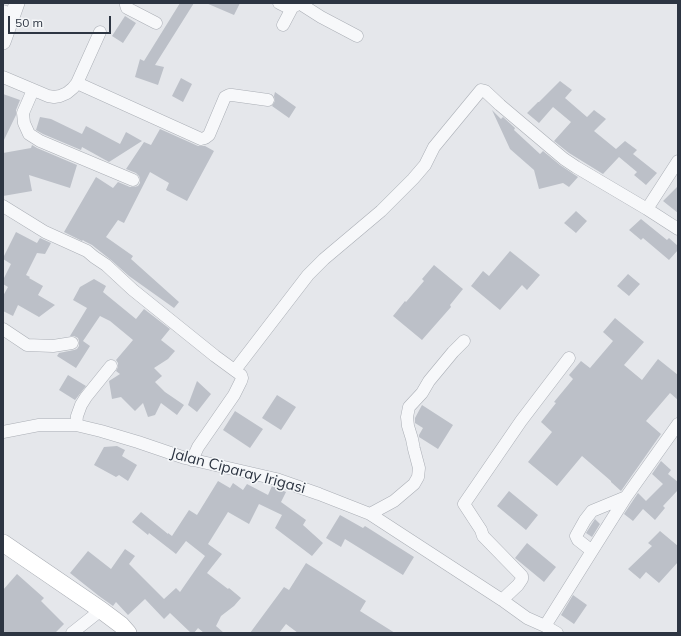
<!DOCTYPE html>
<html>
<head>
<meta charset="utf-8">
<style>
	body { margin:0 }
	#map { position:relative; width:681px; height:636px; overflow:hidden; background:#e5e7eb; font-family:Mulish,sans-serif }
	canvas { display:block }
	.frame { position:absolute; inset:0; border:4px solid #2d3542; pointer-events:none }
	.scale { position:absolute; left:8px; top:16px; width:103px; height:18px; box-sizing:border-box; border:2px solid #2d3542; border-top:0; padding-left:5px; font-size:12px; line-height:14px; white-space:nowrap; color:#2d3542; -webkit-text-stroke:3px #f4f6f8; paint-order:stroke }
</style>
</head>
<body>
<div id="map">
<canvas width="681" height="636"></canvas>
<div class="frame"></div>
<div class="scale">50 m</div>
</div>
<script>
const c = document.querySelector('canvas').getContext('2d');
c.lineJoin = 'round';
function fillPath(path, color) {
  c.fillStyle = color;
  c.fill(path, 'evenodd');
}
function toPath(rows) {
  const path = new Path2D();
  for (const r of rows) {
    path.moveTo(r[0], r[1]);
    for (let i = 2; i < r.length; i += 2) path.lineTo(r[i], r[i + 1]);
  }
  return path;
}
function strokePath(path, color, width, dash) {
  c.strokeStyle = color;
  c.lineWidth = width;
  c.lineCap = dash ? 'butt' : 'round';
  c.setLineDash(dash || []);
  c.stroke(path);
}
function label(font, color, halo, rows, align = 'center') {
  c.font = font + ' Mulish,sans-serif';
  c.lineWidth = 3;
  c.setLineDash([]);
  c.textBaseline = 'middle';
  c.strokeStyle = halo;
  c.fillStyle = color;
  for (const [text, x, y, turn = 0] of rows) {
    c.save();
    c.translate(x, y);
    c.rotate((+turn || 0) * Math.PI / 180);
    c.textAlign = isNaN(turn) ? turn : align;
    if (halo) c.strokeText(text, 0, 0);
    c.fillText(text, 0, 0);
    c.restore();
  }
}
fillPath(toPath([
	[180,3,194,3,155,65,164,67,158,85,135,77,140,59,144,61],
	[206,3,240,3,234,15],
	[125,16,136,23,123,43,112,36],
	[181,78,192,84,183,102,172,96],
	[560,81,572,90,565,98,587,117,594,110,606,119,594,131,616,149,625,141,637,150,633,154,657,173,646,185,634,175,637,172,619,157,603,174,569,153,554,141,571,122,553,107,539,123,527,113,538,102,539,102],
	[275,92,296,107,289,118,272,106,275,101,274,96],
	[3,94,20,100,16,110,16,115,3,142],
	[492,110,501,119,503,117,515,128,514,130,540,154,543,151,560,165,578,177,569,187,563,183,539,189,534,170,510,149],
	[40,117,51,119,82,134,86,126,120,144,126,132,142,141,109,162,82,147,81,150,43,134,36,130],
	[160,129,198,146,205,146,214,151,187,201,166,190,169,183,150,172,124,223,118,220,106,237,133,256,131,259,179,302,174,308,129,276,111,260,92,245,84,241,83,240,82,241,64,232,96,177,113,188,118,182,130,187,134,187,138,186,140,183,140,179,139,176,136,173,126,169,144,142,151,145],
	[32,145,37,148,77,165,70,188,29,175,32,191,3,196,3,153,31,148],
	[678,186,678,213,663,201],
	[576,211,587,221,576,233,564,223],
	[641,219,667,240,669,238,678,246,678,250,669,260,643,238,641,240,629,230],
	[16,232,37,243,40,238,51,243,45,254,37,253,26,275,30,277,29,278,43,286,38,295,55,305,39,317,18,305,13,316,3,311,3,296,8,287,3,284,3,280,11,264,3,259,3,258],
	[510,251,540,275,527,290,522,285,500,310,471,286,483,271,489,276],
	[434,265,463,289,450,305,451,307,422,340,393,316,405,301,406,302,424,281,422,279],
	[628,274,640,284,629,296,617,286],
	[94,279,106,286,103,292,136,319,144,309,170,329,161,340,175,351,168,359,154,368,162,376,155,382,165,392,184,405,177,415,161,403,155,415,148,417,143,403,135,411,121,397,112,399,109,381,120,374,116,371,118,367,118,363,116,360,133,340,110,321,100,316,83,341,90,346,76,368,57,356,59,353,74,350,77,349,79,346,79,341,78,338,74,336,70,336,87,308,73,300,80,287],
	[615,318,644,342,624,365,642,380,658,359,678,375,678,400,670,393,646,421,661,434,621,491,611,482,611,481,582,456,557,486,528,462,552,432,541,422,556,403,554,402,573,379,569,375,581,361,590,368,613,341,603,332],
	[68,375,86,386,75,400,59,390],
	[197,381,211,394,197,412,188,405],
	[277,395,296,407,281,430,262,418],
	[422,405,453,425,438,449,419,437,419,435,423,428,415,423,415,418],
	[235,411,263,429,250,448,223,430],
	[117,446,125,450,122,456,137,465,128,481,119,475,116,477,94,465,104,447],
	[661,461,671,470,668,474,678,482,678,490,663,506,665,508,655,520,643,509,633,521,624,514,638,493,646,501,663,484,652,474],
	[218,481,230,488,233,483,243,490,247,484,268,495,272,486,286,492,281,502,306,520,303,525,323,543,312,556,275,528,282,515,259,504,249,524,228,512,208,544,222,554,207,573,228,589,229,588,241,598,234,606,221,616,216,626,224,633,204,633,198,628,194,633,191,633,170,613,164,619,145,599,128,615,116,602,113,606,99,596,70,573,88,551,111,569,125,549,135,556,129,564,164,599,176,588,180,592,205,556,186,541,176,554,149,533,148,535,132,522,141,512,168,534,168,533,172,536,189,510,197,515],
	[509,491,538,515,526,530,497,506],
	[340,515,363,528,365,526,414,557,403,575,345,539,341,547,326,538],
	[595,519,600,524,592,537,586,533],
	[660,531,678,546,678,562,659,583,646,572,640,579,628,569,652,546,648,543],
	[527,543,556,567,544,582,515,558],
	[306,563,366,601,360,611,395,633,298,633,286,624,279,633,250,633,284,587,289,590],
	[17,574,44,598,41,601,64,624,55,633,3,633,3,590],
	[573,595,587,605,574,624,561,615]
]), '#bcc0c8');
const minor = toPath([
	[126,3,126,5,127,8,156,23],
	[279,3,289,8,295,6,297,3],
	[299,3,321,17,357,36],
	[3,11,13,15],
	[283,25,292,8],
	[3,77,48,96,54,97,60,96,67,93,73,88,77,83,100,32],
	[77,83,201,139,205,138,209,135,225,97,229,95,232,95,268,100],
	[33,90,23,113,24,123,29,134,40,141,133,180],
	[3,206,45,232,87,251,94,257,106,265,133,290,215,356,241,375,242,378,241,381,234,395,198,447,192,460],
	[647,209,678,161],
	[3,329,27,345,53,346,72,343],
	[235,370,308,275,324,259,381,211,413,179,425,165,434,147,481,90,485,91,500,105,564,159,576,167,647,209,678,229],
	[76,425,77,416,81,405,86,397,111,366],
	[3,432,39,425,76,425,101,431,138,442,185,458,276,479,319,494,370,514,502,600,527,618,545,626,557,633],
	[370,514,394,501,414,484,418,477,419,468,414,449,412,439,408,426,407,417,409,407,422,393,429,381,453,352,464,341],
	[592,551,626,497],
	[502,600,518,585,522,579,522,576,483,536,481,530,464,504,521,421,569,358],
	[545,626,592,551,578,540,576,536,585,520,592,511,626,497,678,424],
	[72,633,101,610]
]);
const tertiary = toPath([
	[3,42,17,3]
]);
const secondary = toPath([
	[3,543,101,610,121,625,128,633]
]);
strokePath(minor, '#aaaeb5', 13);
strokePath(tertiary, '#aaaeb5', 16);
strokePath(secondary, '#aaaeb5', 18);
strokePath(minor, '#f7f8fa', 12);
strokePath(tertiary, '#f7f8fa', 15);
strokePath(secondary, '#fff', 17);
label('15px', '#2d3542', '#f4f6f8', [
	["Jalan Ciparay Irigasi",238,471,15]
]);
</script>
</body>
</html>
